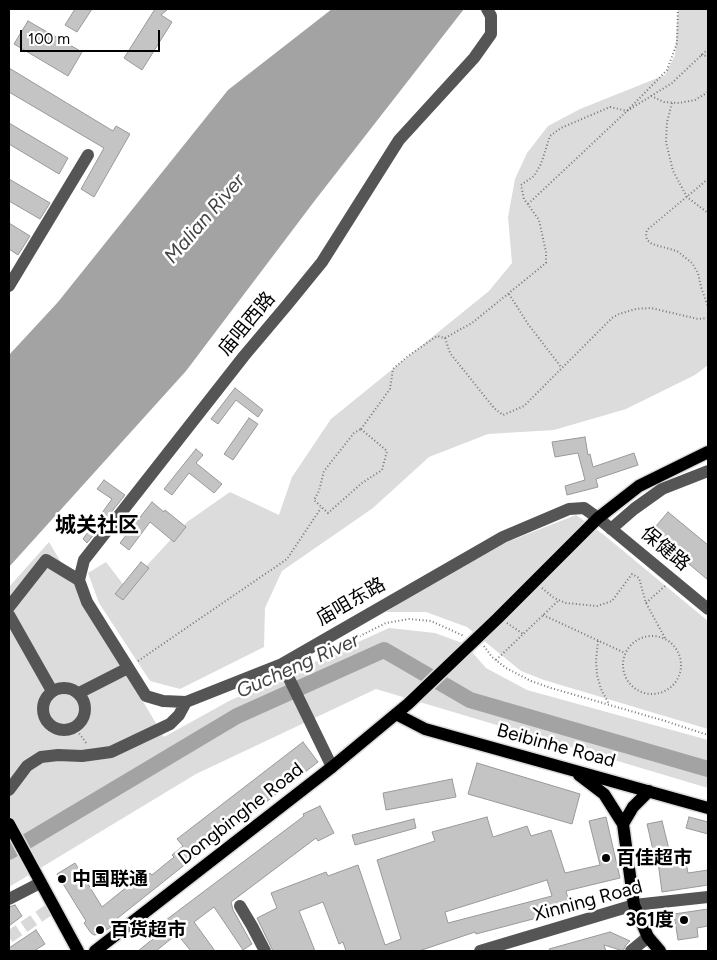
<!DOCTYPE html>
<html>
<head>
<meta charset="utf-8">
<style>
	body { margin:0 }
	#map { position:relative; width:717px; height:960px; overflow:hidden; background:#fff; font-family:Figtree,sans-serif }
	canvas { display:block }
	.frame { position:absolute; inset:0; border:10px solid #000; pointer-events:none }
	.scale { position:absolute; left:20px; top:30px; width:140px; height:22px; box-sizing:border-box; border:2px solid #000; border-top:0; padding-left:6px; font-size:15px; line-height:18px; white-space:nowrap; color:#000; -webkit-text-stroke:4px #fff; paint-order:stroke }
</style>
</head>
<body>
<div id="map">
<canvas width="717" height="960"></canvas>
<div class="frame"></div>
<div class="scale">100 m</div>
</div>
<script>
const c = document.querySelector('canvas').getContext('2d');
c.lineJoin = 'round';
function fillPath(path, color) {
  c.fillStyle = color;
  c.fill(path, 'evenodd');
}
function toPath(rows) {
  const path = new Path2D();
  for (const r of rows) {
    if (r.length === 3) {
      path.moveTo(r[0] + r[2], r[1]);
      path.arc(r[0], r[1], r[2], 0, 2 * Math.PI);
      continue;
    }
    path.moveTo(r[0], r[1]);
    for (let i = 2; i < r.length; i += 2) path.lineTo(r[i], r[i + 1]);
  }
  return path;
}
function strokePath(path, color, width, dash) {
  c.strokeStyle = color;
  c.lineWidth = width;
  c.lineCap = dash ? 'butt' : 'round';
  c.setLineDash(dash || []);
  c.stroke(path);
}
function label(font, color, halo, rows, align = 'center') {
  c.font = font + ' Figtree,"Noto Sans SC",sans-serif';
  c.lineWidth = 5;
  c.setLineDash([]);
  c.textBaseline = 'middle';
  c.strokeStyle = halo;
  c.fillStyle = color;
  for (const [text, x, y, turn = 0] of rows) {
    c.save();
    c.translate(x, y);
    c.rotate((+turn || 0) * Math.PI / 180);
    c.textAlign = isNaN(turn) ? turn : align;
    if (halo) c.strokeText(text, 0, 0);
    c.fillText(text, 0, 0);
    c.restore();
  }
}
fillPath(toPath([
	[678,9,708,9,708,365,695,375,626,409,554,430,488,434,429,457,373,508,282,571,265,608,264,647,180,689,150,681,99,603,88,573,106,562,126,588,187,522,230,492,279,515,292,477,331,419,489,291,512,263,508,217,515,179,527,153,548,126,580,109,665,75,675,55],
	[576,515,604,535,708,621,708,729,544,680,521,671,467,627,426,612,386,612,406,598,502,544],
	[49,542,164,737,229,701,389,628,435,633,465,644,486,668,527,690,708,740,708,788,376,689,196,774,9,887,9,587]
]), '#dcdcdc');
fillPath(toPath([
	[332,9,464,9,316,199,186,371,9,567,9,355,58,302,228,90]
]), '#a3a3a3');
strokePath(toPath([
	[9,852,237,716,384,650,470,700,708,769]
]), '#a3a3a3', 16);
const building = toPath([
	[75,9,92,9,77,32,65,25,75,9],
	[155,9,168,9,161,15,172,22,142,70,124,58,155,9],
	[28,21,82,52,68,76,14,44,28,21],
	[9,68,113,131,116,126,130,134,94,197,81,189,104,148,9,92,9,68],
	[9,123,68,158,59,174,9,144,9,123],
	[9,179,50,203,40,219,9,201,9,179],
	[9,223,30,236,18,255,9,249,9,223],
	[235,388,263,410,258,417,236,400,218,424,211,419,235,388],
	[249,418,258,424,233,460,224,454,249,418],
	[585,437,588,455,590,454,593,467,634,453,638,465,596,479,598,487,567,495,565,486,585,480,578,453,555,457,552,442,585,437],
	[196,449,203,455,196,463,222,484,214,493,189,473,172,495,164,489,196,449],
	[104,480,125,495,87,543,83,539,112,499,97,489,104,480],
	[152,502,164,512,165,510,186,527,174,542,150,522,129,550,120,543,152,502],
	[668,512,708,545,708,580,651,532,668,512],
	[141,562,149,568,123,600,115,594,141,562],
	[303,742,318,762,187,863,109,925,111,927,100,934,94,935,91,933,84,923,86,921,57,874,75,863,102,907,138,878,141,881,150,873,152,875,174,857,172,855,183,846,177,839,303,742],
	[477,763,580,794,572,824,468,794,477,763],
	[452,779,456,797,386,810,383,793,452,779],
	[320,806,334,833,318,841,316,838,231,902,233,910,252,944,243,950,214,907,194,922,215,951,191,951,177,934,156,951,138,951,170,925,166,920,304,816,303,814,320,806],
	[487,817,493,837,527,826,531,836,551,830,565,873,600,865,589,821,606,817,620,878,566,891,571,909,476,934,475,932,419,951,346,951,343,942,339,944,323,902,299,911,315,951,273,951,257,918,277,908,271,893,326,872,328,876,358,865,385,945,401,939,377,860,435,841,432,832,487,817],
	[547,880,552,896,448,923,445,912,547,880],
	[689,817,708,822,708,834,686,828,689,817],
	[414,819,416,828,355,845,352,835,414,819],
	[662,821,673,865,686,863,688,873,708,870,708,885,662,892,658,862,656,863,647,824,662,821],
	[15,905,22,916,9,926,9,907,15,905],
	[708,909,708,926,697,928,698,937,678,940,674,914,708,909],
	[36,930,45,944,34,951,9,951,9,948,36,930],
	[610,932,630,941,626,945,623,951,604,945,606,951,550,951,549,949,610,932]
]);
fillPath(building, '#c4c4c4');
strokePath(building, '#999', 1);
strokePath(toPath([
	[9,937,53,907]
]), '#d9d9d9', 12, [12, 6]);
const major = toPath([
	[396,714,425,729,708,808],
	[579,775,604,794,623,824],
	[649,791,633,807,623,824,634,905,648,937,660,951],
	[9,824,78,951],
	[95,951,332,767,408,704,498,618,598,518,639,486,708,452]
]);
strokePath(major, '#dbdbdb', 15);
strokePath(toPath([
	[701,55,708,56],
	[651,96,664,102,679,103,695,100,708,92],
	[672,103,667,122,666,142,673,171,687,197,708,213],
	[708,179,647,230,646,234,647,240,652,244,677,251,692,263,698,273,701,287,708,307],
	[528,204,627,111,667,70,677,43,678,9],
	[509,294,528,324,561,367],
	[445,338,450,353,494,408,503,415,524,406,612,318,619,314,636,309,651,308,698,319,708,318],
	[361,429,390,389,393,369,408,356,437,336,445,338,472,323,546,263,546,252,539,220,524,199,521,185,534,176,541,164,550,136,561,128,610,107,627,111,672,83,708,49],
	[361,429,387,451,382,470,362,483,328,513,314,500,319,491,324,471,354,433,361,429],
	[542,588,554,598,566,603,597,606,612,601,632,574,639,578,646,603,665,638],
	[646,603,665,586],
	[543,615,625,653],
	[507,623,523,634],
	[652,665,29],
	[598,641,596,661,597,675,601,689,609,704],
	[484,646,492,657,506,668,531,681,551,688,665,721,708,735],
	[322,655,386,623,409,619,431,621,464,636],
	[496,660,559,600],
	[138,661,287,559,321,508],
	[75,728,87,744]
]), '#777', 2, [1, 2.5]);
strokePath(toPath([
	[487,9,491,16,491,34,474,58,399,140,322,262,287,305,244,356,84,560,79,580,87,602,146,696,163,701,186,702,282,664,503,537,569,509,584,508,598,518,708,609],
	[9,286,88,155],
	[611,529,634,509,662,489,708,471],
	[9,607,46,560,79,580],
	[9,615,52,691],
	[282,664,332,767],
	[64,709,21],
	[79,693,128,668],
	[9,790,27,766,41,757,58,755,82,756,111,752,170,724,179,715,186,702],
	[9,899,40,883],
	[240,906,252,926,265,951],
	[480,951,634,905,708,897],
	[631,951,648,937]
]), '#555', 12);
strokePath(major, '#000', 12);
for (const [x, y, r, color] of [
	[606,858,5,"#000"],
	[62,879,5,"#000"],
	[684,920,5,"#000"],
	[100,930,5,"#000"]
]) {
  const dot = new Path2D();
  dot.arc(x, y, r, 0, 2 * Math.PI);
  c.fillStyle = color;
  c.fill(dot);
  strokePath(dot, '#fff', 2);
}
label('19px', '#000', '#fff', [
	["庙咀西路",247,324,-50],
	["保健路",665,549,40],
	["庙咀东路",351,602,-30],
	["Beibinhe Road",556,746,15],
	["Dongbinghe Road",241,814,-38],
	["Xinning Road",588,901,-15]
]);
label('bold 19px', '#000', '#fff', [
	["百佳超市",616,858],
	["中国联通",72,879],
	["361度",674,920,"right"],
	["百货超市",110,930]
], 'left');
label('italic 20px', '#444', '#fff', [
	["Malian River",205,219,-49],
	["Gucheng River",298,666,-24]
]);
label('bold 21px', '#000', '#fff', [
	["城关社区",97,526]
]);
</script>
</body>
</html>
